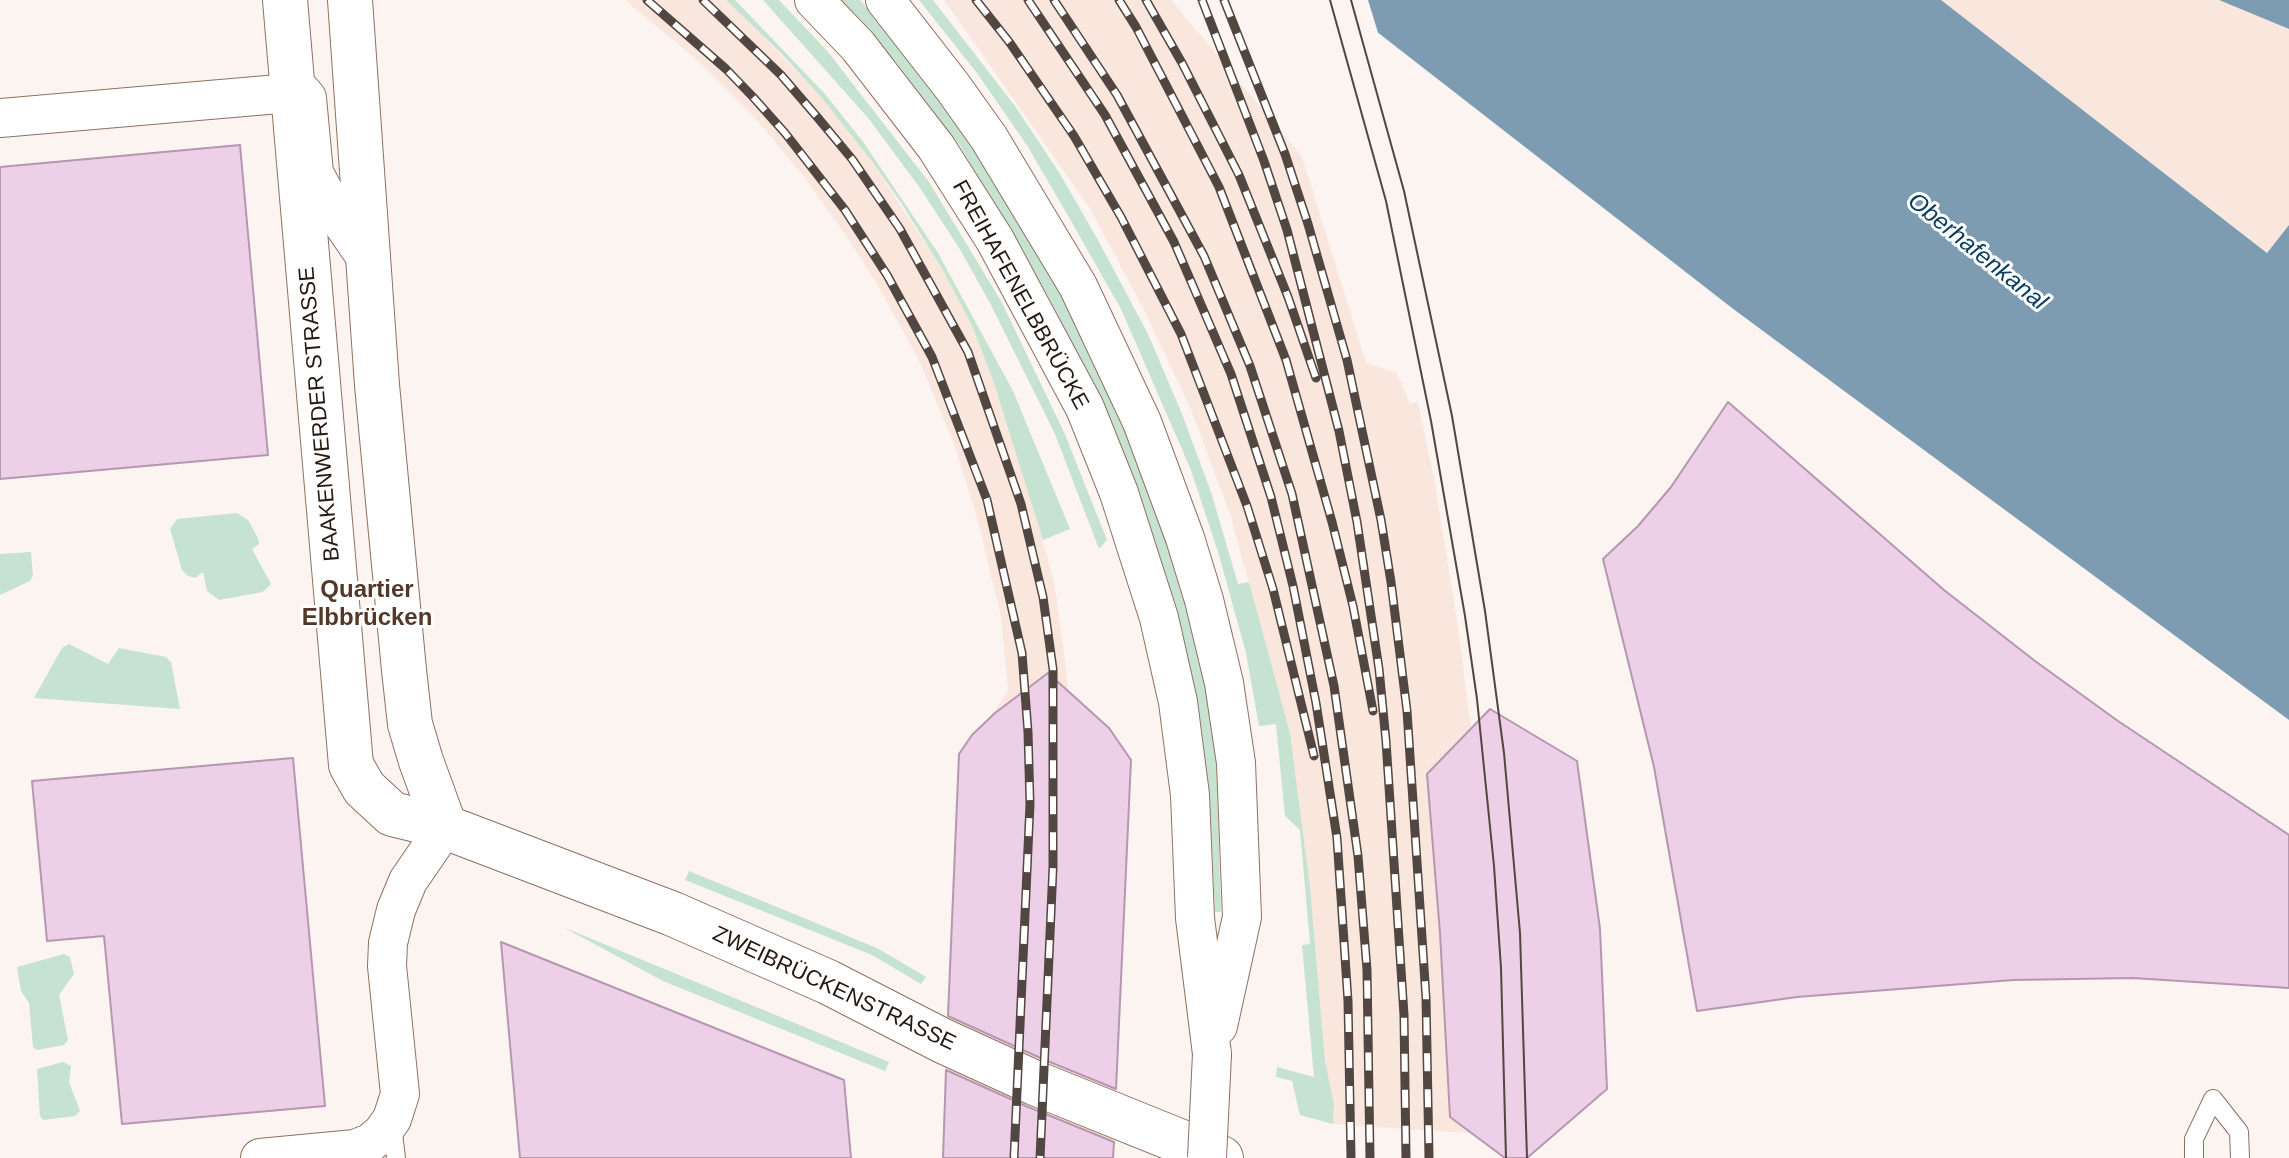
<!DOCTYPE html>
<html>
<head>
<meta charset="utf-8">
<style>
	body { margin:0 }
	canvas { display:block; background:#fbf4f0 }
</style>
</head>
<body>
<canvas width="2289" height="1158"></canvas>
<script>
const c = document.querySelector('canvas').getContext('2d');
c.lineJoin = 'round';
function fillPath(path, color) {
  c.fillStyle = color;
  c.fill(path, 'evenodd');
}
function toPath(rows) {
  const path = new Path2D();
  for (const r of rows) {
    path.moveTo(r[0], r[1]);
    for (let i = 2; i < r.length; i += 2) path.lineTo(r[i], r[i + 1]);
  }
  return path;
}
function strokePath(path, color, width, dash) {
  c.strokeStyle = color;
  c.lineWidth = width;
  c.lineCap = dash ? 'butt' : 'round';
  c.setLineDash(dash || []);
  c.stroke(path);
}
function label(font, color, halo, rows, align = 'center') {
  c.font = font + ' Arial,sans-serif';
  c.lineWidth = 6;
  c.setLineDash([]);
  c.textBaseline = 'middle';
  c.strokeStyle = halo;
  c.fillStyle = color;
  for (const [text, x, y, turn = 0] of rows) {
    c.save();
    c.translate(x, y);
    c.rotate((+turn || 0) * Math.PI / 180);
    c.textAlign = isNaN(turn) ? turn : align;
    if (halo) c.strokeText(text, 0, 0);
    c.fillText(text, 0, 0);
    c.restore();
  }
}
fillPath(toPath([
	[625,0,726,0,738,10,821,97,871,160,944,272,972,326,993,380,1019,458,1054,581,1066,668,1069,709,1119,741,1131,760,1113,1158,942,1158,959,754,967,754,1008,690,1001,617,978,521,955,447,920,362,878,286,849,240,805,178,756,119,697,60],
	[944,0,1171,0,1302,157,1366,363,1397,373,1410,404,1418,402,1435,484,1459,633,1476,769,1498,1135,1333,1124,1334,1104,1325,1061,1310,887,1290,733,1230,514,1192,412,1146,314,1091,210],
	[1941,0,2219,0,2289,29,2289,225,2268,253]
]), '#f9e7de');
fillPath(toPath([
	[726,0,735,0,739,4,825,94,864,143,938,253,1013,391,1070,529,1043,540,993,380,972,326,944,272,902,204,871,160,821,97,780,52],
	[763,0,779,0,828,52,929,182,1001,301,1064,432,1107,540,1099,549,1055,434,991,305,961,251,920,188,869,119],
	[841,0,860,0,907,56,970,140,1061,293,1134,450,1164,532,1191,621,1205,680,1216,755,1221,912,1215,912,1210,805,1192,683,1075,349,1049,298,960,146,897,63],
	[919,0,933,0,1015,106,1060,174,1099,242,1148,334,1182,414,1211,492,1238,584,1249,582,1290,733,1310,887,1325,1061,1334,1104,1333,1124,1300,1115,1292,1081,1276,1077,1277,1067,1314,1077,1302,945,1310,944,1300,830,1285,816,1276,724,1259,726,1246,653,1219,555,1191,470,1121,309,1071,221,1028,147,977,73],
	[237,513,248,520,258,538,259,544,252,549,271,584,263,592,219,600,207,591,203,572,195,578,188,576,182,570,170,529,177,519],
	[31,552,33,576,30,581,0,595,0,554],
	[69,644,108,664,119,648,166,657,171,662,180,709,34,698,62,648],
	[689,871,877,948,926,977,921,984,872,955,685,880],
	[563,927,889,1062,885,1071,663,981],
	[64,954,70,957,74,974,59,995,68,1040,64,1045,37,1050,33,1047,29,1003,21,991,17,967],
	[63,1062,71,1066,69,1082,80,1111,75,1116,43,1120,40,1116,37,1069]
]), '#c5e3d0');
fillPath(toPath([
	[1336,0,1941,0,2267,253,2289,225,2289,720,1732,308],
	[2219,0,2289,0,2289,29]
]), '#7d9bb1');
fillPath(toPath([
	[1332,0,1368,0,1380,39,1333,3]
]), '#fbf4f0');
const building = toPath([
	[240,145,268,455,0,479,0,167,240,145],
	[1728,402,1944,590,2035,661,2118,721,2289,835,2289,988,2133,978,2013,980,1797,997,1697,1011,1654,767,1603,559,1638,526,1671,487,1728,402],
	[1048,673,1109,728,1131,760,1116,1089,1045,1060,948,1016,959,754,972,735,995,713,1048,673],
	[1490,709,1577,761,1600,929,1607,1089,1527,1158,1505,1158,1450,1117,1440,933,1427,774,1490,709],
	[293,758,325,1106,122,1124,104,936,47,941,32,781,293,758],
	[501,942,844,1080,851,1158,520,1158,501,942],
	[946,1070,1026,1106,1114,1142,1113,1158,943,1158,946,1070]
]);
fillPath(building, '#eecfe8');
strokePath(building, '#b597b0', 2);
const service = toPath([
	[392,1125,396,1158],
	[2194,1158,2194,1139,2213,1099,2239,1132,2240,1158]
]);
const minor = toPath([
	[814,0,858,46,936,147,995,240,1085,408,1119,493,1159,618,1178,702,1190,795,1195,918,1212,1054],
	[885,0,952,86,989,138,1078,286,1142,422,1185,538,1204,600,1224,683,1236,763,1242,917,1218,1026],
	[0,118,302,92,307,98,314,173,336,214,369,262],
	[260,1158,355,1149,370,1143,382,1133,392,1119,400,1094,387,966,388,943,396,910,408,881,445,827]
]);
const secondary = toPath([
	[285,0,351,765,364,788,392,814,445,827,673,914,828,982,943,1041,1035,1083,1221,1158],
	[350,0,377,385,404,670,410,724,421,761,445,827]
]);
strokePath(service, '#917060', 20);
strokePath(minor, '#917060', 40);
strokePath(secondary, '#917060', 46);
strokePath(service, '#fff', 18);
strokePath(minor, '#fff', 38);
strokePath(secondary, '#fff', 44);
strokePath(toPath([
	[1330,0,1386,201,1431,421,1465,616,1477,699,1494,866,1501,968,1506,1158],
	[1351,0,1404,191,1452,416,1485,611,1504,753,1520,933,1527,1158]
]), '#524640', 2);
const rail = toPath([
	[647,0,726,69,753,97,785,133,845,210,887,275,932,357,987,500,1022,653,1028,732,1030,804,1014,1158],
	[703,0,781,75,818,118,852,159,900,229,968,352,1021,504,1043,597,1053,669,1053,867,1040,1158],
	[976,0,1010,43,1074,136,1121,217,1181,334,1247,506,1273,589,1314,756],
	[1028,0,1105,115,1174,242,1231,374,1271,497,1293,586,1316,703,1337,838,1348,1001,1351,1158],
	[1054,0,1117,95,1204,256,1250,366,1292,494,1334,686,1358,856,1367,970,1370,1158],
	[1119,0,1136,27,1219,187,1286,360,1332,522,1353,606,1373,711],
	[1146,0,1182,63,1239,175,1288,297,1316,378],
	[1202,0,1264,161,1287,230,1339,431,1357,522,1379,669,1386,741,1404,1015,1406,1158],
	[1224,0,1285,154,1308,224,1347,360,1381,520,1391,582,1407,711,1426,998,1429,1158]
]);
strokePath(rail, '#524640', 9);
strokePath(rail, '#fff', 6, [18]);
const minorBridge = toPath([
	[1207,1158,1212,1054]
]);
strokePath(minorBridge, '#917060', 40, []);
strokePath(minorBridge, '#fff', 38);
label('22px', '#261912', '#fff', [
	["FREIHAFENELBBRÜCKE",1020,295,61],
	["BAAKENWERDER STRASSE",320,414,-95],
	["ZWEIBRÜCKENSTRASSE",834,989,25]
]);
label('italic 24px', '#094060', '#fff', [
	["Oberhafenkanal",1977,252,39]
]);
label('bold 24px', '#543729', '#fff', [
	["Quartier",367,590],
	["Elbbrücken",367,618]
]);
</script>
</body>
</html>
